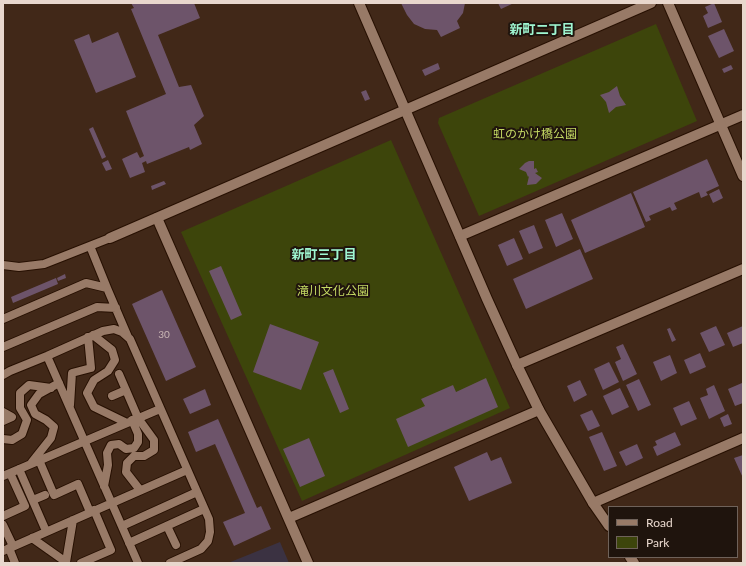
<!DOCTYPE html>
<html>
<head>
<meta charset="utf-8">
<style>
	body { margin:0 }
	#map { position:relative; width:746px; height:566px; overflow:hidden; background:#412818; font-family:Lato,sans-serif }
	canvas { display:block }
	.frame { position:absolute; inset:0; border:4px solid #e8d7cd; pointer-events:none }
	.legend { position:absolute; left:608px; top:506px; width:130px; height:52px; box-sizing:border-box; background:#1f140d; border:1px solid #6f625a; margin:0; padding:5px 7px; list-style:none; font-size:12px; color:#e8d7cd }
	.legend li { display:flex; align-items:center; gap:8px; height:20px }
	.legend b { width:20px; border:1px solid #6f625a }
</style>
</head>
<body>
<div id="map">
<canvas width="746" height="566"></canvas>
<div class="frame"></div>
<ul class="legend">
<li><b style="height:5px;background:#987a67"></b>Road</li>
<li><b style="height:11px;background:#3d450b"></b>Park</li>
</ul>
</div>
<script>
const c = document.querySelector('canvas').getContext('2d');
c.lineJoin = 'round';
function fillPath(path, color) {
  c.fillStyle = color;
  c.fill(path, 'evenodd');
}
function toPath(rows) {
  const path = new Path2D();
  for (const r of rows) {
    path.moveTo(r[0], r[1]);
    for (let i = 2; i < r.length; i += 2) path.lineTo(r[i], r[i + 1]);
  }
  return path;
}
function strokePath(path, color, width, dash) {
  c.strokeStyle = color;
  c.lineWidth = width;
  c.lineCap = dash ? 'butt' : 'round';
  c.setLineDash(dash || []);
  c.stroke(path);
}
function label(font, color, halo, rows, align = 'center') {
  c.font = font + ' Lato,"Noto Sans JP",sans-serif';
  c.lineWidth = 4;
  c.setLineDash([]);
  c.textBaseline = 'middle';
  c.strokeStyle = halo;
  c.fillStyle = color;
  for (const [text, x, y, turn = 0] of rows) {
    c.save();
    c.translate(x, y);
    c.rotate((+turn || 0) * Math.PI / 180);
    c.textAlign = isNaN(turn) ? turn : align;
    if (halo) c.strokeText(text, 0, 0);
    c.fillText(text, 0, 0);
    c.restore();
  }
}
fillPath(toPath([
	[280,542,289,563,228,563]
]), '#3b3242');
fillPath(toPath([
	[656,24,697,121,479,216,438,123,439,118],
	[391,140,510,408,302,501,181,232]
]), '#3d450b');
fillPath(toPath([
	[131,3,194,3,200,18,158,35,179,87,191,85,204,116,194,125,202,144,190,150,189,147,147,164,146,161,142,163,145,172,130,178,122,159,137,152,140,158,144,156,126,111,166,94,131,9,134,8],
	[401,3,465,3,463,13,457,21,460,28,441,37,437,30,425,29,414,24,407,15],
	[498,3,514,3,501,9],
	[714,3,722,22,708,28,703,16,708,13,705,7],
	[724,29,734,51,719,58,708,36],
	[118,32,136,77,96,93,74,40,89,34,92,43],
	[438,63,440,69,425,76,422,70],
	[731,65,733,69,724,73,722,69],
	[617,86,620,96,626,105,616,107,609,113,606,102,600,95,609,92],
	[366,90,370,99,365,101,361,92],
	[93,127,106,157,102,159,89,129],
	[707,159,719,186,706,192,708,195,701,198,699,192,674,203,677,209,672,211,670,207,649,216,651,220,646,222,633,192],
	[108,160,112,169,106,171,102,163],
	[529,161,534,161,534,169,536,168,538,172,535,173,542,178,536,184,527,185,529,176,528,177,526,172,519,169,525,163],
	[164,181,166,184,152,190,151,186],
	[719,189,723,198,713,203,709,194],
	[631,193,645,227,585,253,571,220],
	[562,213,573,239,556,247,545,220],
	[534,225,543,248,529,254,519,231],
	[514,238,523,259,507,266,498,245],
	[580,249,593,279,526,309,513,279],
	[221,266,242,315,231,320,209,271],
	[65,274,66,278,58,281,57,278],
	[56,278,58,284,13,303,11,297],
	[162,290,196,367,166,381,132,304],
	[270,324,319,342,301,390,253,372],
	[716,326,725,345,709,352,700,333],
	[743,326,743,343,733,347,727,333],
	[670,328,676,340,672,342,667,329],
	[623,344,637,374,623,381,615,362,621,359,616,347],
	[700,353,706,367,690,374,684,360],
	[670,355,677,373,661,381,653,362],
	[609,362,619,382,603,390,594,369],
	[333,369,349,409,340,413,323,373],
	[486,378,498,407,408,447,396,419,425,406,421,399,453,385,456,392],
	[639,379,651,405,638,411,626,385],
	[580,380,587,395,574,402,567,386],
	[742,383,743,403,735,406,728,389],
	[714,385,725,411,709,419,700,398,708,395,706,389],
	[620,388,629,407,612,415,603,396],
	[205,389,211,405,190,414,183,399],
	[689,401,697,419,681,426,673,408],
	[592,410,600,426,588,431,580,415],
	[728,414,732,424,724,427,720,418],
	[218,419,257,508,261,506,271,529,234,546,223,522,245,513,215,444,196,452,188,432],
	[602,432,617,466,604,471,589,437],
	[675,432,681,445,657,456,653,447,657,445,655,441],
	[309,438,325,476,300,487,283,449],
	[637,444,643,458,626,466,619,452],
	[487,452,491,461,501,457,512,483,469,501,454,467],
	[743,455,743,478,734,458]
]), '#6d546a');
const lane = toPath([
	[90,246,107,288],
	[3,265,19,267,44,264,110,238],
	[3,319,86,283,107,288,128,337],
	[93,335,112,350,115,360,108,371,94,380,87,393,94,407,127,423],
	[3,347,97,307,116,308],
	[47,356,138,563],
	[119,374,138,418,154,440,154,450,144,456,134,456,127,463,126,472,140,490],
	[3,375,10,371,47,356,103,331,114,329,122,332,130,339,209,519,210,532,208,541,201,549,170,563],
	[112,396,126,390],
	[70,405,72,373,91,368,88,337],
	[3,412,12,417,3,421],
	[3,439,12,440,22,434,27,420,20,408,20,393,29,385,51,388],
	[39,460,54,495,78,484,90,512],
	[32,462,51,438,54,427,46,420,35,414,31,405,39,394,59,383],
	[19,469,46,531],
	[3,476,160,409],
	[104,486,108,465,107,453,111,445,119,444,126,449,134,448,138,442,138,434,132,420],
	[33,500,45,495],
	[3,516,25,506,10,473],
	[3,525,13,546],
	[122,526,197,492],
	[167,526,176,545],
	[32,538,66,562,73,520],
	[129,543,204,509],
	[9,548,15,563],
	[3,551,187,470],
	[81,563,111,550,94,510]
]);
const street = toPath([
	[460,236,743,115],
	[110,238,405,110],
	[517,365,743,269],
	[593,503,743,438],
	[289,518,539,410]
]);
const secondary = toPath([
	[359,3,487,299,517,365,539,410,593,503,609,526],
	[668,3,743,176],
	[405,110,651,3],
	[157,218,308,563],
	[630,557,634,563]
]);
strokePath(lane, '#271002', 10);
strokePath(street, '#271002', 12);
strokePath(secondary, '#271002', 12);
strokePath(lane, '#987a67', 8);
strokePath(street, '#987a67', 10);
strokePath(secondary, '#987a67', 10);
label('10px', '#c9b6b4', null, [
	["30",164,335]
]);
label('12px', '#c4d963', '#1f140d', [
	["虹のかけ橋公園",535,134],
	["滝川文化公園",333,291]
]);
label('bold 13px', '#9ff6d1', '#1f140d', [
	["新町二丁目",542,30],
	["新町三丁目",324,255]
]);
</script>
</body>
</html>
